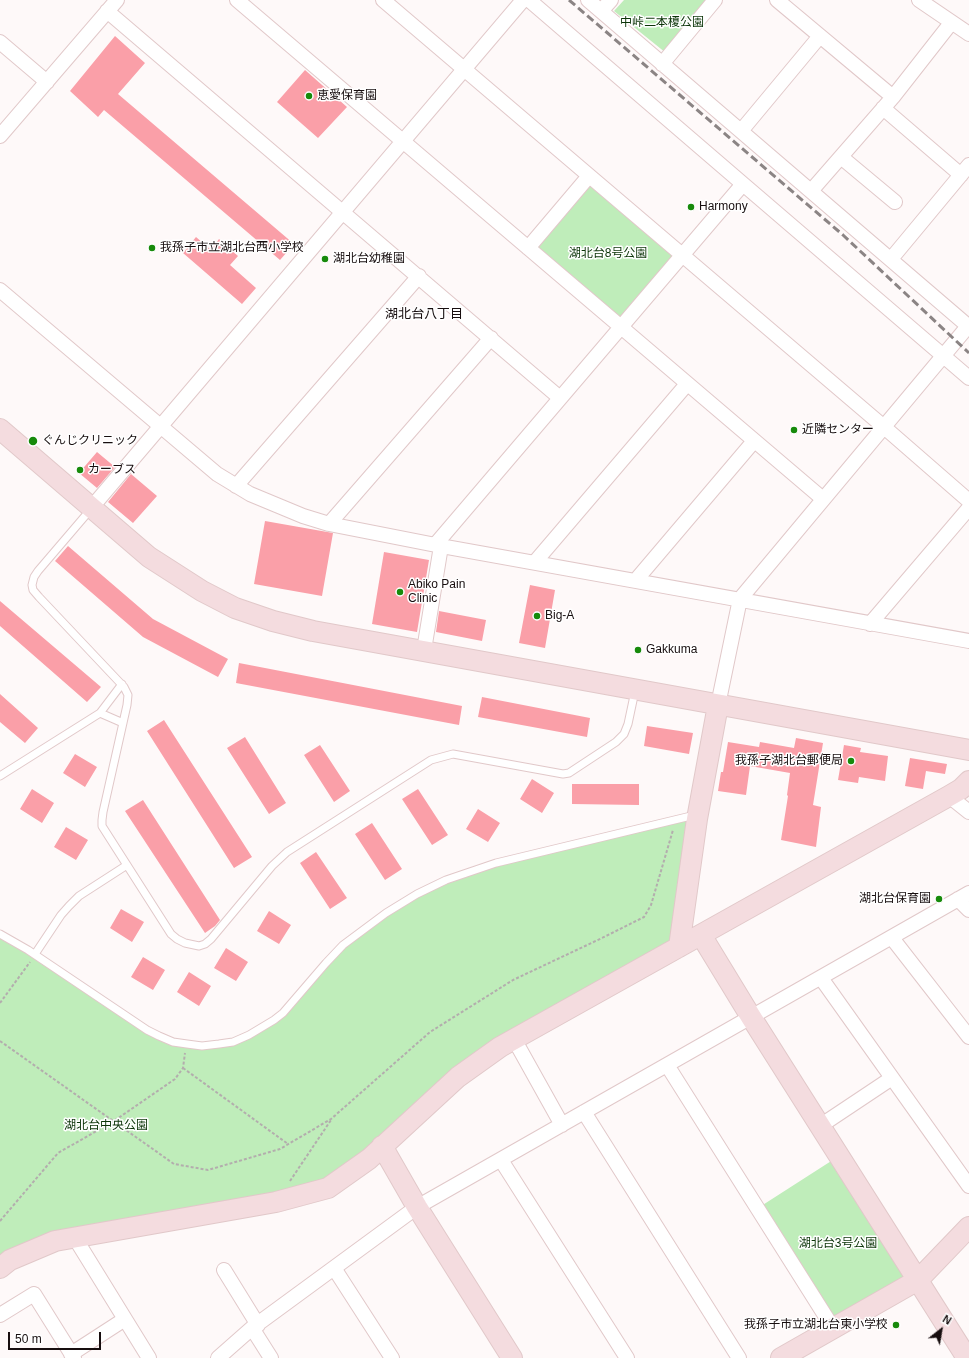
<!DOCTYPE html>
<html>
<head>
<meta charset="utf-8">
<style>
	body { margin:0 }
	#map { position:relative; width:969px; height:1358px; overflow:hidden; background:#fef9f9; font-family:Helvetica,sans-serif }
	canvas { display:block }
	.north { position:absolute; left:921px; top:1310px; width:40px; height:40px; -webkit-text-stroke:3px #fff; paint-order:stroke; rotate:31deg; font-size:11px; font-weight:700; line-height:16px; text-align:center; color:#170e0f }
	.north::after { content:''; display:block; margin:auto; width:14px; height:18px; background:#170e0f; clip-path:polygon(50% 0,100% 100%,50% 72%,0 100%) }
	.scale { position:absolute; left:8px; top:1332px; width:93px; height:18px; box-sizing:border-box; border:2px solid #170e0f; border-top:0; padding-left:5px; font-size:12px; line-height:14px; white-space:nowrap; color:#170e0f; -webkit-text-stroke:3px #fff; paint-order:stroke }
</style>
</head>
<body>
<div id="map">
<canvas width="969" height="1358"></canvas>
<div class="north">N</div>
<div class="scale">50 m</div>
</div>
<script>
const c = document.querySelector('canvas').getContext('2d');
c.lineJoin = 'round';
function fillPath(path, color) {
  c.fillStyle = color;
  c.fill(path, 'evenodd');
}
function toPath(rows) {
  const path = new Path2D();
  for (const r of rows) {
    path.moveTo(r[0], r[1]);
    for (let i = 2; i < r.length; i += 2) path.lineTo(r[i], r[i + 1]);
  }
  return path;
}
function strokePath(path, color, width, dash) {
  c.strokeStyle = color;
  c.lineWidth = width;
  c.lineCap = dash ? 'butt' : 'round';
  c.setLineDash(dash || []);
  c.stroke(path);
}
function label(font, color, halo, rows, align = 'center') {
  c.font = font + ' Helvetica,"Noto Sans JP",sans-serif';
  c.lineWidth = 3;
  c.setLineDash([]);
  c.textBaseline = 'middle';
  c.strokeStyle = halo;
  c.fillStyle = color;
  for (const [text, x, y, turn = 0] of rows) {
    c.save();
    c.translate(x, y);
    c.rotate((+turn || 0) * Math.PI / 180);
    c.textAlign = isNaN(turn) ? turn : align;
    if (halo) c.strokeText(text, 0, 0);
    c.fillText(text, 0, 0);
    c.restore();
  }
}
fillPath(toPath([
	[624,0,709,0,666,53,614,11],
	[589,176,682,255,620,326,528,248],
	[698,815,679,947,500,1047,328,1188,55,1241,0,1268,0,934,147,1030,173,1042,219,1044,274,1020,326,963,386,913,469,871],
	[839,1156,918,1280,833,1328,758,1208]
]), '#bfedba');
fillPath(toPath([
	[115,36,145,63,118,94,294,244,280,260,104,110,98,117,70,91],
	[305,70,347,107,318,138,277,102],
	[196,237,211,250,219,239,238,256,230,265,256,288,242,304,183,253],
	[97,452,115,467,97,488,79,473],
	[131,474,157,496,133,523,108,502],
	[265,521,333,533,322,596,254,584],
	[68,546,153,619,228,659,218,677,143,637,55,561],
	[384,552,429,560,417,632,372,624],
	[530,585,555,590,545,648,519,643],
	[0,601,101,687,87,702,0,626],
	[439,611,486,620,482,641,436,632],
	[239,663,462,706,459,725,236,683],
	[0,694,38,728,25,743,0,722],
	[482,697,590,718,587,737,478,717],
	[164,720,252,857,234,868,147,731],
	[647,726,693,733,689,754,644,746],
	[245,737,286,803,269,814,227,748],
	[796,738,823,743,813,805,821,807,816,847,781,840,788,796,787,795,790,773,750,766,746,795,718,791,721,772,723,772,728,742,759,747,760,742,794,748],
	[320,745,350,791,334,802,304,755],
	[844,745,861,748,860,752,888,756,885,781,859,777,858,783,838,780],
	[75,754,97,767,85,787,63,773],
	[910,758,947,764,945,774,926,771,923,789,905,786],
	[532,779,554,793,542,813,520,799],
	[572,784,639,784,639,805,572,804],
	[32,789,54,803,42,823,20,809],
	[418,789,448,835,432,845,402,799],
	[143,800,220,920,215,926,205,933,125,811],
	[478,809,500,823,488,842,466,829],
	[372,823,402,869,385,880,355,834],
	[66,827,88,840,76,860,54,847],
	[316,852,347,898,330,909,300,863],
	[121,909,144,922,132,942,110,928],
	[269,911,291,925,279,944,257,931],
	[226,948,248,962,236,981,214,968],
	[143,957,165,970,153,990,131,977],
	[189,972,211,986,199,1006,177,992]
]), '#fa9fa8');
const lane = toPath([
	[91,509,38,571,34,577,32,585,33,590,39,597,124,687,128,695,127,705,103,812,102,820,102,826,171,934,177,939,185,943,199,946,205,944,211,939,272,866,287,852,431,760,453,754,563,774,569,773,616,742,624,734,628,724,635,691],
	[100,713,123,723],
	[0,776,100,713,122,684],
	[0,934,28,950,147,1030,159,1036,173,1042,187,1044,202,1046,219,1044,233,1042,249,1035,274,1020,283,1013,326,963,343,945,386,913,417,894,446,880,496,863,695,815],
	[35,954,61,915,69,906,79,896,127,865]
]);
const street = toPath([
	[237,0,823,499],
	[383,0,884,427,969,501],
	[529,0,743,184],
	[588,0,968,326],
	[777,0,893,97],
	[919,0,969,34],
	[107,11,560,398],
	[601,11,611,0],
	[0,42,47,82],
	[662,64,715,0],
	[883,108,961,175],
	[741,131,820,36],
	[0,136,117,0],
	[841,157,895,202],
	[811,191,893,97,951,23],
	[528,248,589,176],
	[891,259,969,165],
	[0,290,217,474,250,494,303,516,329,524,441,546,969,641],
	[236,486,419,276],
	[92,507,523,0],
	[329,524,491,338],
	[435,545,743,184,969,378],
	[535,562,687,384],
	[636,580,754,441],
	[870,624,969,508],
	[424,650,441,546],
	[718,705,740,599,969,325],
	[949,796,969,812],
	[958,899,969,910],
	[892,938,969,1037],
	[821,978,969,1186],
	[514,1039,562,1125],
	[667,1065,833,1328],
	[584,1112,739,1358],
	[820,1126,892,1078],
	[501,1160,627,1358],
	[75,1238,149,1358],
	[334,1268,392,1358],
	[224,1270,258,1325],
	[0,1315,34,1294,74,1358],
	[252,1328,271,1358],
	[71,1354,125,1319],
	[218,1358,252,1328,417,1207,969,893]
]);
const secondary = toPath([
	[0,429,149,557,202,591,235,608,273,621,313,631,969,750],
	[701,935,751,1017,967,1358],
	[679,947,697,819,718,705],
	[382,1146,417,1207,512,1358],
	[0,1268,10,1260,55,1241,276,1202,328,1188,369,1159,458,1077,500,1047,949,796,961,789,969,781],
	[781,1358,918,1280,969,1227]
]);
strokePath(lane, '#e1c8c9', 9);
strokePath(street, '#e1c8c9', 16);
strokePath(secondary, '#e1c8c9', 22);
strokePath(toPath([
	[0,1003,30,962],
	[0,1041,174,1164,208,1170,280,1149,331,1119,430,1032,513,980,602,938,644,917,651,905,673,830],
	[183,1068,288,1144],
	[290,1181,331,1120],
	[0,1221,58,1153,114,1121,175,1079,183,1068,185,1053]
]), '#b3adad', 2, [3, 2]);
strokePath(lane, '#fff', 7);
strokePath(street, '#fff', 14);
strokePath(secondary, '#f4dcdf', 20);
strokePath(toPath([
	[569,0,843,235,969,353]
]), '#8b8484', 3, [8, 4]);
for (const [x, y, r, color] of [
	[309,96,4,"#178a0b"],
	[691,207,4,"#178a0b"],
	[152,248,4,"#178a0b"],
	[325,259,4,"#178a0b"],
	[794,430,4,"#178a0b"],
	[33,441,5,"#178a0b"],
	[80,470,4,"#178a0b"],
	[400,592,4,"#178a0b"],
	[537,616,4,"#178a0b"],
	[638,650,4,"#178a0b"],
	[851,761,4,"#178a0b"],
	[939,899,4,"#178a0b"],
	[896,1325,4,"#178a0b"]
]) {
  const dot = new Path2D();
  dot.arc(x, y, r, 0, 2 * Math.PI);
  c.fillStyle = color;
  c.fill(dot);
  strokePath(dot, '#fff', 1.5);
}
label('12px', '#0b3408', '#fff', [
	["中峠二本榎公園",662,23],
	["湖北台8号公園",608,254],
	["湖北台中央公園",106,1126],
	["湖北台3号公園",838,1244]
]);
label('12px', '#170e0f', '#fff', [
	["恵愛保育園",317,96],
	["Harmony",699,207],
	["我孫子市立湖北台西小学校",160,248],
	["湖北台幼稚園",333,259],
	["近隣センター",802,430],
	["ぐんじクリニック",42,441],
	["カーブス",88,470],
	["Abiko Pain",408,585],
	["Clinic",408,599],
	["Big-A",545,616],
	["Gakkuma",646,650],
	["我孫子湖北台郵便局",843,761,"right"],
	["湖北台保育園",931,899,"right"],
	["我孫子市立湖北台東小学校",888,1325,"right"]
], 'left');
label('13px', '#170e0f', '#fff', [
	["湖北台八丁目",424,314]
]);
</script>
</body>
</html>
